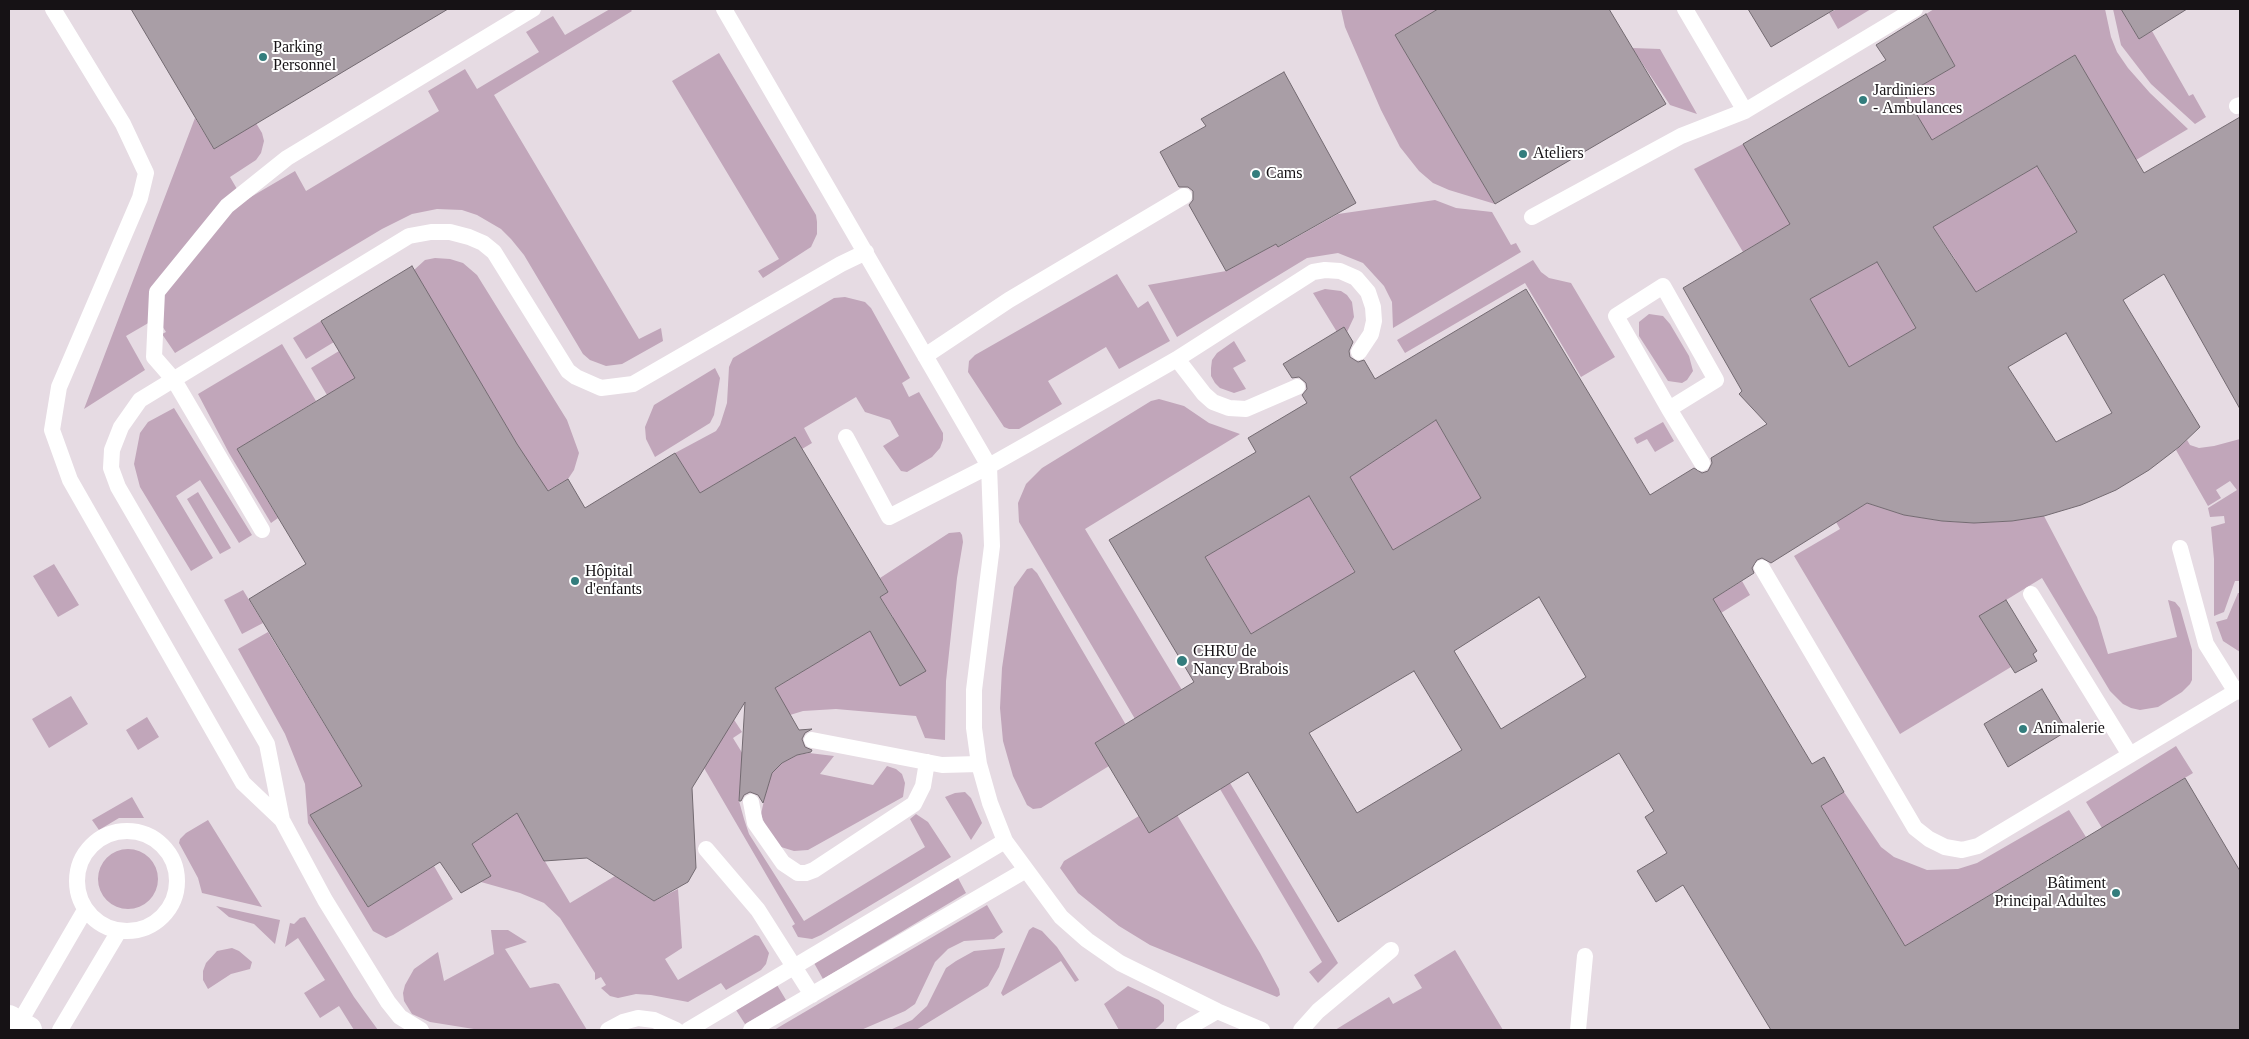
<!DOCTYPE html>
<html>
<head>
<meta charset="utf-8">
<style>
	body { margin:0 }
	#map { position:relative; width:2249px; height:1039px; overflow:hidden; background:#e6dbe3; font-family:"Times New Roman",serif }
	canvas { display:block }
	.frame { position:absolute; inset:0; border:10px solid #161215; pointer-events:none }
</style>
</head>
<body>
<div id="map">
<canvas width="2249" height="1039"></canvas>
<div class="frame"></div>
</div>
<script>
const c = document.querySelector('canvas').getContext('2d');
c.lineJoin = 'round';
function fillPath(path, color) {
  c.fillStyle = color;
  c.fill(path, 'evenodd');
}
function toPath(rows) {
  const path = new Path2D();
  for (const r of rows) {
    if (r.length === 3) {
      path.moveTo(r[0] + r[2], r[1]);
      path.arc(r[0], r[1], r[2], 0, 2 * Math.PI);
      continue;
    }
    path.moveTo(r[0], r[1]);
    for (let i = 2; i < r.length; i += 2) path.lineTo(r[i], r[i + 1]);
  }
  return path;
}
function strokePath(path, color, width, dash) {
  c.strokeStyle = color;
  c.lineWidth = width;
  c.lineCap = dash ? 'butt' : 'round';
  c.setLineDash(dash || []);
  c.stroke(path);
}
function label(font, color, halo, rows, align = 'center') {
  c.font = font + ' "Times New Roman",serif';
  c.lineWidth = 4;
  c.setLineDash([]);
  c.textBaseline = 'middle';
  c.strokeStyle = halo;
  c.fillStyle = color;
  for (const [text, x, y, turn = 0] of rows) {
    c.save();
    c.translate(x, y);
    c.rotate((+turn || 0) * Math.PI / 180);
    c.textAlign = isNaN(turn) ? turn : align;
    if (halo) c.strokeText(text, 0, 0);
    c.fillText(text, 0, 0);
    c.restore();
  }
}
fillPath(toPath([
	[610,9,630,9,632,11,494,95,639,339,661,328,663,341,622,364,606,366,590,360,583,354,524,255,511,239,501,229,477,215,462,210,437,209,412,214,382,229,175,353,162,334,166,332,157,318,126,336,145,370,84,409,195,118,214,149,256,123,262,133,264,141,261,153,256,160,230,177,244,201,295,171,306,191,439,111,428,91,465,69,477,89,539,52,526,32,553,16,565,35],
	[1341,9,1438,9,1395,35,1495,204,1449,190,1433,183,1419,171,1400,147,1381,110,1345,27],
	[1837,9,1871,9,1838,29,1829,13],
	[1934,9,2105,9,2111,37,2117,52,2128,68,2150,93,2188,129,2136,160,2075,55,1743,252,1694,169,1743,144,1911,106,1905,95,1955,66,1926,14],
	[2113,9,2137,9,2125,16,2139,39,2152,31,2189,96,2193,94,2206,117,2195,124,2151,84,2121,45],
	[1632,48,1660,49,1697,114,1670,105],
	[719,53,816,215,817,222,817,234,811,247,763,278,758,271,779,259,672,81],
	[2037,166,2056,198,2065,194,2085,227,1967,297,1955,259,1933,227],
	[1435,200,1456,208,1492,212,1511,245,1516,243,1521,252,1393,328,1392,302,1384,286,1363,263,1338,253,1307,258,1177,337,1148,285,1226,271,1276,244,1279,247,1338,214],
	[435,258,450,259,463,263,477,275,567,420,579,453,574,470,568,479,547,491,517,444,414,270,425,260],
	[1533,260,1541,272,1549,278,1571,283,1615,357,1581,377,1525,283,1405,353,1397,340],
	[1877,262,1916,328,1849,367,1810,299],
	[1117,274,1138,308,1148,301,1170,341,1119,369,1106,347,1048,381,1062,404,1019,429,1009,429,1004,427,968,372,969,361,975,355],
	[1325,289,1341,291,1347,295,1352,302,1354,317,1347,332,1337,332,1313,293],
	[845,297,865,302,871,308,910,378,902,383,909,397,919,392,943,433,943,440,940,448,932,457,907,472,901,471,883,446,899,436,890,420,865,412,856,397,804,428,812,443,802,449,795,437,700,493,675,453,716,431,720,425,727,403,729,367,733,358,834,298],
	[1649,314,1663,316,1670,324,1689,356,1693,371,1687,380,1682,383,1668,381,1639,336,1639,322],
	[321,321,334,342,306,359,293,338],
	[1234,341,1246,361,1233,368,1246,389,1234,393,1220,388,1215,383,1211,376,1211,368,1212,360,1217,353],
	[282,344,316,401,237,449,278,518,271,523,229,453,198,394],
	[339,351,355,378,327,395,311,368],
	[715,368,720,378,714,415,710,423,655,457,646,439,645,427,654,405],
	[1159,399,1184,406,1209,423,1240,434,1085,529,1182,690,1135,719,1019,522,1018,503,1026,484,1042,468,1151,401],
	[174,408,252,535,239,543,200,480,176,496,213,558,191,571,140,487,134,464,140,433,148,422],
	[1436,420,1481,498,1393,550,1350,477],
	[1663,422,1674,441,1655,452,1647,439,1637,444,1634,438],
	[2240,439,2240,581,2235,581,2224,612,2214,616,2214,559,2211,527,2225,523,2224,516,2210,517,2208,508,2237,490,2230,481,2216,490,2221,498,2208,506,2176,450,2187,440,2190,445,2199,448,2214,446],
	[198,492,231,548,220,554,187,499],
	[1309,496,1355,573,1251,634,1205,557],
	[1867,503,1904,515,1942,521,1974,523,2012,521,2044,516,2097,617,2108,654,2177,637,2168,600,2175,602,2180,608,2192,650,2192,680,2190,684,2182,692,2158,707,2140,710,2131,708,2123,704,2110,691,2042,578,1980,616,2011,667,1900,734,1794,556,1840,529,1836,522],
	[960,532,962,535,963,542,957,578,946,681,945,740,925,738,916,716,836,709,803,711,790,715,775,688,893,617,880,597,888,592,880,578,949,533],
	[54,564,79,605,58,617,33,576],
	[1032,568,1037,573,1126,725,1095,743,1109,766,1041,808,1033,809,1027,805,1013,776,1003,741,1000,708,1002,668,1014,587,1027,569],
	[1742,581,1750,595,1721,613,1713,599],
	[243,590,263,623,242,634,224,600],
	[2238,593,2240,593,2240,652,2223,641,2216,622,2227,619],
	[268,632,362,786,310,815,368,907,434,866,453,899,393,935,386,938,373,931,308,823,305,784,285,734,238,649],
	[71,696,88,724,49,748,32,719],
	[731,715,742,732,733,738,749,764,740,788,739,801,744,819,749,834,804,921,925,847,910,819,916,814,928,822,951,857,821,935,812,939,798,937,792,926,795,924,704,768],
	[147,717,159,737,138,750,126,730],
	[2176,746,2193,773,2102,828,2086,802],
	[809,753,834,756,820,774,873,785,887,766,896,769,902,774,905,783,903,797,808,850,794,851,781,847,767,831,761,814,767,787,772,773,782,763,797,755],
	[566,763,525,828,570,903,615,876,654,901,678,889,682,948,665,959,678,980,755,935,759,936,769,953,766,964,761,970,726,990,721,983,688,1002,651,995,636,994,618,998,610,996,601,988,606,985,601,977,595,980,595,973,560,918,544,903,520,893,481,882,491,876,472,844,498,826,480,795],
	[1230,783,1338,963,1318,983,1309,972,1322,962,1220,789],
	[965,792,971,798,982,823,971,840,945,797,955,793],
	[1844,792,1881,847,1894,857,1927,870,1958,869,1977,863,2069,810,2086,837,1905,946,1821,806],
	[132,797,144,818,119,818,99,830,92,820],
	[1177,815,1260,953,1279,989,1280,995,1277,997,1150,945,1119,926,1078,893,1060,868,1064,861,1139,816,1149,833],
	[208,820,262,907,202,893,198,878,179,843,180,839,186,833],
	[128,879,30],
	[958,878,966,893,823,979,814,963],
	[987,905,1003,932,994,939,964,941,948,949,935,962,915,1004,905,1011,861,1030,774,1030],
	[216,906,280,920,275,944,254,924,229,917],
	[305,917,354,997,378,1030,354,1030,339,1006,320,1018,304,993,325,980,298,938,285,947,290,923,294,924,300,918],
	[1033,927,1042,931,1057,947,1079,980,1075,982,1061,961,1003,996,1001,993,1029,930],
	[491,930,508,930,527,942,505,949,530,988,555,983,559,984,587,1030,480,1030,430,1022,412,1014,404,1001,403,993,405,985,414,969,438,952,444,981,494,954],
	[232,948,239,951,252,962,250,969,231,974,208,989,203,980,203,971,206,963,217,951],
	[1005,948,999,967,988,986,916,1030,890,1030,912,1020,927,1006,946,968,956,961,974,951],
	[1455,950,1503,1030,1335,1030,1389,997,1393,1004,1422,988,1414,975],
	[777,985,786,1000,745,1024,736,1010],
	[1128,986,1159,1000,1164,1005,1164,1021,1158,1027,1154,1030,1119,1030,1104,1004]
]), '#c1a6ba');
const building = toPath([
	[131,9,448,9,214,149,131,9],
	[1438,9,1609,9,1666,104,1495,204,1395,35,1438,9],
	[1748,9,1835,9,1771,47,1748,9],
	[2121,9,2187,9,2139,39,2121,9],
	[1926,14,1955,66,1905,95,1932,140,2075,55,2144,173,2240,117,2240,409,2164,274,2123,300,2200,427,2179,447,2149,470,2116,490,2081,505,2044,516,2012,521,1974,523,1942,521,1904,515,1867,503,1771,563,1762,558,1757,560,1752,568,1754,573,1713,599,1812,764,1824,757,1844,792,1821,806,1905,946,2185,778,2240,871,2240,1030,1771,1030,1683,885,1656,902,1637,871,1667,853,1645,817,1654,811,1619,753,1338,922,1248,772,1149,833,1095,743,1194,682,1109,540,1256,452,1248,438,1307,403,1302,395,1307,389,1306,383,1299,377,1292,378,1283,364,1344,327,1353,342,1349,351,1350,357,1358,362,1364,360,1375,379,1526,289,1650,495,1694,468,1702,473,1708,471,1712,463,1711,458,1767,424,1739,394,1742,391,1683,288,1790,224,1743,144,1886,60,1876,45,1926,14],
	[2037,166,2077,232,1976,292,1933,227,2037,166],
	[1877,262,1916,328,1849,367,1810,299,1877,262],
	[2066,333,2112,413,2056,442,2008,367,2066,333],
	[1436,420,1481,498,1393,550,1350,477,1436,420],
	[1309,496,1355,572,1251,634,1205,557,1309,496],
	[1539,597,1586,677,1501,729,1454,651,1539,597],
	[1414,671,1462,750,1357,813,1309,733,1414,671],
	[1284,72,1356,203,1278,247,1276,244,1226,271,1189,205,1193,200,1193,191,1188,187,1179,187,1160,152,1206,126,1201,119,1284,72],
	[412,266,517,444,548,491,568,479,585,508,675,453,700,493,795,437,888,592,880,597,926,671,900,686,870,631,775,688,799,730,812,729,805,733,802,739,805,747,812,750,811,752,797,755,782,763,772,773,763,803,758,795,750,792,744,795,741,801,739,801,745,702,692,788,696,868,688,882,654,901,587,858,544,861,517,813,472,844,491,876,461,893,440,862,368,907,310,815,362,786,249,599,306,564,237,449,355,378,321,321,412,266],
	[2006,600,2037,651,2033,654,2037,661,2015,673,1979,616,2006,600],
	[2042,689,2067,731,2008,767,1984,724,2042,689]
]);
fillPath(building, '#a99ea6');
strokePath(building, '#736a71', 1);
strokePath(toPath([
	[53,9,123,124,146,173,140,198,59,387,52,430,70,480,243,783,282,820],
	[724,9,989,466,992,546,974,690,974,728,979,764,990,803,1005,841,1061,917,1087,940,1120,963,1217,1011,1262,1030],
	[1685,9,1745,111],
	[2237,106,2240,105],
	[1532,217,1681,136,1745,111,1915,9],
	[925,356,1009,300,1184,196],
	[1177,359,1204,394,1213,402,1229,408,1246,409,1297,387],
	[1669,409,1716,380,1663,286,1616,316,1669,409,1702,463],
	[846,437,889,517,989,466,1035,440,1177,359,1313,272,1325,270,1340,271,1356,278,1368,292,1373,307,1374,321,1371,334,1359,352],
	[262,530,174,380,154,357,157,292,227,206,287,158,533,9],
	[2180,548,2206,644,2236,692],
	[1762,568,1915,828,1929,839,1945,847,1962,850,1978,846,2240,689],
	[2031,594,2130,755],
	[812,740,942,765,979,764],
	[751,802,755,823,783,863,798,873,806,873,814,870,914,804,923,786,927,762],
	[127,881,50],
	[706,849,758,910,812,995],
	[18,1025,85,910],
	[60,1030,119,931],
	[421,1030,400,1017,388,1002,325,900,282,820,267,744,118,487,111,468,112,450,121,427,140,400,409,236,431,232,450,232,469,237,483,243,494,252,568,371,576,377,601,388,633,384,841,264,866,252],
	[608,1030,623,1022,638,1018,654,1020,676,1030],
	[688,1030,1005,841],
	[751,1030,1026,870],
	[1184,1030,1217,1011],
	[1301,1030,1318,1011,1391,950],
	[1578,1030,1585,956]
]), '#fff', 16);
strokePath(toPath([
	[9,1019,28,1030]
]), '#fff', 28);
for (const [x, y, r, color] of [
	[263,57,5,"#337d7d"],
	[1863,100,5,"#337d7d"],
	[1523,154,5,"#337d7d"],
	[1256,174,5,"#337d7d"],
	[575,581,5,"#337d7d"],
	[1182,661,6,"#337d7d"],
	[2023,729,5,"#337d7d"],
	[2116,893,5,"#337d7d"]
]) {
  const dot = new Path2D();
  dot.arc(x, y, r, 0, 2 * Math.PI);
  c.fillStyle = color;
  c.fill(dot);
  strokePath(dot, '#fff', 2);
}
label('16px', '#161215', '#fff', [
	["Parking",273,48],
	["Personnel",273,66],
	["Jardiniers",1873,91],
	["- Ambulances",1873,109],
	["Ateliers",1533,154],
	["Cams",1266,174],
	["Hôpital",585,572],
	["d'enfants",585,590],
	["CHRU de",1193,652],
	["Nancy Brabois",1193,670],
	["Animalerie",2033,729],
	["Bâtiment",2106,884,"right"],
	["Principal Adultes",2106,902,"right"]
], 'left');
</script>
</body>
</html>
